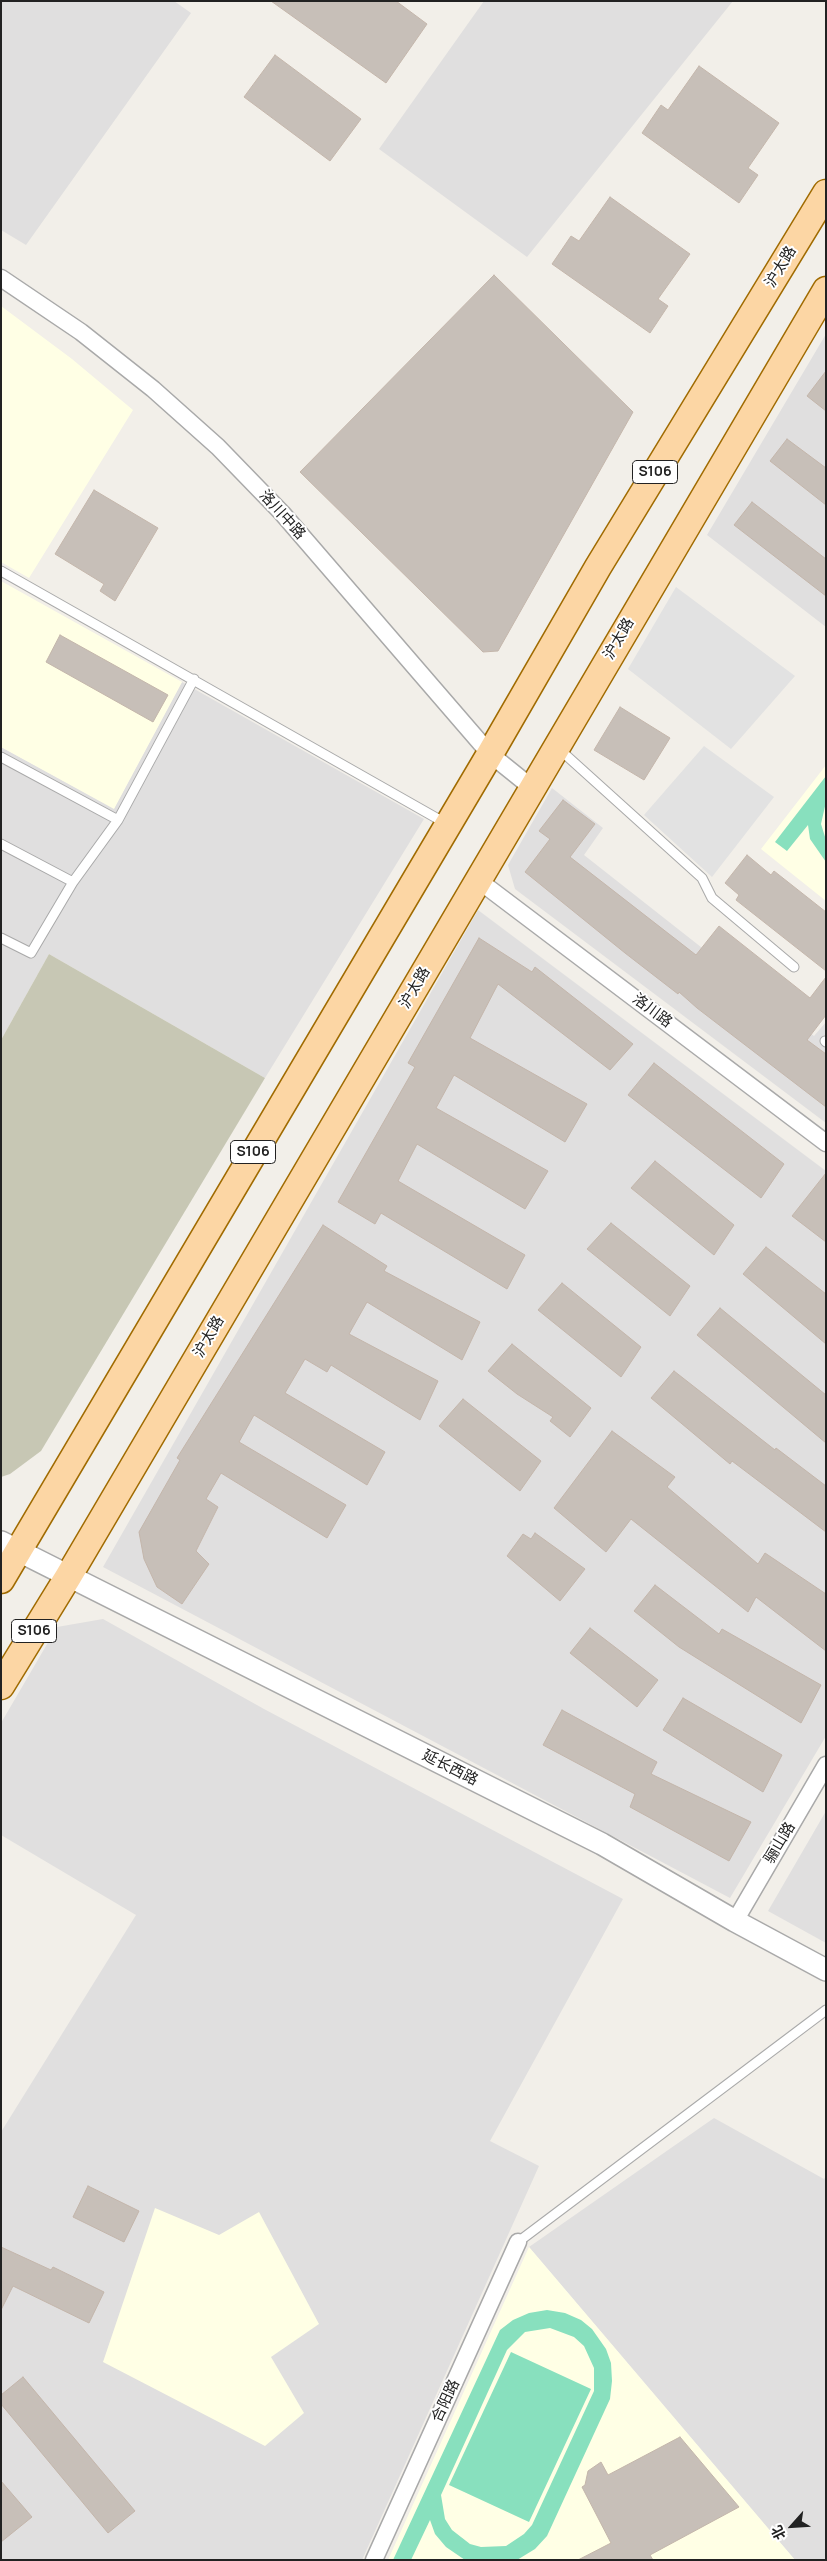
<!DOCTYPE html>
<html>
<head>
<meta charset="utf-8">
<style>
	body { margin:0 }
	#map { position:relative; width:827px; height:2561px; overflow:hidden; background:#f2efe9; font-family:Manrope,"Noto Sans SC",sans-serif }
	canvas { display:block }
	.frame { position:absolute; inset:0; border:2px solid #222; pointer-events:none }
	.north { position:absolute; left:767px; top:2501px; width:50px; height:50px; -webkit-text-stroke:4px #fff; paint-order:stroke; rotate:244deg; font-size:14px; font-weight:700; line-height:20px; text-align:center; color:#222 }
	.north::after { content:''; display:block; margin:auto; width:18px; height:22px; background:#222; clip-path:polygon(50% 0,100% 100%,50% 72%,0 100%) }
</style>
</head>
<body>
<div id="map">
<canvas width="827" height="2561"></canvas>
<div class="frame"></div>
<div class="north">北</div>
</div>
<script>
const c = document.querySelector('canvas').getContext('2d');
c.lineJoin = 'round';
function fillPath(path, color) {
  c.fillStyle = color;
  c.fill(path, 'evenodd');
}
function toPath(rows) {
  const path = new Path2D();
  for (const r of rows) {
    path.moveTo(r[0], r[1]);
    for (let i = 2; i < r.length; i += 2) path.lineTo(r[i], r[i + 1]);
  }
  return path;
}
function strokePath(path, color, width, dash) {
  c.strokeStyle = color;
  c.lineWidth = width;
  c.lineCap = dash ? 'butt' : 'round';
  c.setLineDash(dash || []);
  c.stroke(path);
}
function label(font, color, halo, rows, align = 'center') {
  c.font = font + ' Manrope,"Noto Sans SC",sans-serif';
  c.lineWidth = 4;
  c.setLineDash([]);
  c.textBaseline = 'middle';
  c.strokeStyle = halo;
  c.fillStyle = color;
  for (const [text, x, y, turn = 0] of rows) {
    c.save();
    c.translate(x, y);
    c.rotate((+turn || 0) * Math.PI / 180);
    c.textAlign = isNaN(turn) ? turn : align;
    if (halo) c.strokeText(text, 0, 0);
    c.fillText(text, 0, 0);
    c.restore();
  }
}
fillPath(toPath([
	[1,1,174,1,191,13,26,245,1,230],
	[484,1,733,1,527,257,379,149],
	[826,334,826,627,707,535],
	[182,682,424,819,265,1078,49,954,1,1040,1,747,114,808],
	[552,788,603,828,584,855,814,1036,826,1022,826,1123,515,889,508,865],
	[478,910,826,1171,826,1736,730,1898,103,1567],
	[103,1619,264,1709,623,1899,490,2141,539,2166,362,2560,1,2560,1,2132,136,1915,1,1835,1,1723,57,1627],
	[826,1811,826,1943,768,1911],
	[714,2118,824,2179,826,2176,826,2560,795,2560,529,2247]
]), '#e0dfdf');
fillPath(toPath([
	[1,306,72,359,133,410,29,578,1,562],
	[1,581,182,682,114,809,1,747],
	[826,765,826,901,761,849],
	[155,2208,219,2235,259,2212,319,2324,271,2357,304,2413,265,2446,103,2362],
	[529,2247,795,2560,388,2560]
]), '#ffffe5');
fillPath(toPath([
	[49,954,265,1078,41,1451,10,1474,1,1477,1,1040]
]), '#c7c7b4');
fillPath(toPath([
	[826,776,826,802,821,824,826,840,826,862,810,839,808,825,787,851,775,842],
	[547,2310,565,2313,581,2320,592,2329,606,2349,611,2363,612,2381,610,2399,547,2536,535,2549,517,2560,465,2560,446,2547,435,2534,430,2520,411,2560,393,2560,500,2330,513,2320,529,2313],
	[550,2328,574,2337,584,2346,594,2368,594,2391,532,2525,524,2534,506,2546,481,2547,470,2544,452,2530,445,2519,441,2495,507,2350,525,2332],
	[511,2352,591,2389,529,2522,449,2485]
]), '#88e0be');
fillPath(toPath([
	[676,587,795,676,731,749,628,669],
	[704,746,774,797,712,877,644,815]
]), '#e2e2e2');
const building = toPath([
	[271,1,396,1,427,24,386,83,271,1],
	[275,55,361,119,330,161,244,97,275,55],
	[699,66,779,123,748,168,758,175,739,203,642,133,661,105,668,110,699,66],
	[610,197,690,254,658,299,668,306,650,333,552,264,571,236,579,241,610,197],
	[494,275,633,412,498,651,483,652,300,472,494,275],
	[826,371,826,411,807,396,826,371],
	[787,439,826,468,826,505,770,461,787,439],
	[94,490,158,528,115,601,100,591,104,584,55,554,94,490],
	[752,502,826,559,826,596,734,525,752,502],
	[60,635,168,695,153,722,46,662,60,635],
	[620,707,670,738,644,780,594,750,620,707],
	[563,800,595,824,570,857,696,955,719,926,810,998,826,977,826,1015,807,1040,826,1054,826,1107,697,1008,679,992,678,994,625,953,525,872,550,839,539,831,563,800],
	[747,855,771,875,774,871,826,912,826,971,736,900,739,895,725,883,747,855],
	[479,938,532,972,535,967,633,1044,610,1070,498,984,470,1038,587,1104,565,1142,454,1075,436,1108,548,1171,525,1209,417,1144,398,1181,525,1255,507,1289,381,1213,375,1224,338,1202,415,1067,408,1063,479,938],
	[654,1063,784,1164,761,1198,628,1095,654,1063],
	[655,1161,734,1225,714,1255,631,1188,655,1161],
	[826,1173,826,1242,792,1216,826,1173],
	[611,1223,690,1286,670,1316,587,1249,611,1223],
	[323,1225,387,1266,384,1271,480,1322,462,1360,367,1302,349,1334,438,1381,420,1420,331,1365,327,1372,305,1359,285,1393,385,1452,367,1485,254,1415,239,1442,346,1505,327,1538,221,1473,206,1499,218,1507,196,1551,209,1564,182,1604,157,1587,144,1559,139,1532,180,1460,177,1458,323,1225],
	[766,1247,826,1294,826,1344,743,1274,766,1247],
	[562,1283,641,1347,621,1377,538,1310,562,1283],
	[720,1308,826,1395,826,1443,697,1335,720,1308],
	[512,1344,591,1408,570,1437,550,1421,553,1417,517,1394,488,1371,512,1344],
	[674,1371,775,1450,776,1448,826,1486,826,1532,732,1461,730,1464,651,1398,674,1371],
	[463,1399,541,1461,520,1491,439,1426,463,1399],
	[612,1431,675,1477,667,1487,758,1564,765,1553,826,1594,826,1651,756,1597,748,1612,631,1519,606,1552,554,1508,612,1431],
	[535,1533,585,1569,560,1601,507,1556,523,1534,531,1539,535,1533],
	[655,1585,719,1634,722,1629,821,1685,801,1723,679,1647,634,1611,655,1585],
	[590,1628,658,1680,637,1707,570,1653,590,1628],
	[683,1698,782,1755,763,1792,663,1730,683,1698],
	[562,1710,657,1762,651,1774,751,1822,729,1861,630,1807,635,1794,543,1745,562,1710],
	[88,2186,139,2211,124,2242,73,2217,88,2186],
	[1,2247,51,2270,53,2267,104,2292,89,2323,13,2286,1,2310,1,2247],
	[23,2377,135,2511,108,2533,1,2404,1,2395,23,2377],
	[680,2437,739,2507,650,2555,653,2560,578,2560,611,2543,582,2487,585,2485,588,2471,601,2462,608,2475,680,2437],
	[1,2481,32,2517,1,2542,1,2481]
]);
fillPath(building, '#c7bfb8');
strokePath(building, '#c4b6ab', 1);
const service = toPath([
	[1,571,447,824],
	[558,748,702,878,712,898,794,967],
	[1,757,118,820],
	[1,844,73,882],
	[1,938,31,953,73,882,118,820,194,679],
	[825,1041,826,1042],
	[518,2242,826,2010]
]);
const minor = toPath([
	[1,278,81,332,153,389,218,447,282,513,490,754,531,787],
	[478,880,826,1143],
	[735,1921,826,1765],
	[374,2560,518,2242]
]);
const tertiary = toPath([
	[1,1542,602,1844,735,1921,826,1970]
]);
const primary = toPath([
	[1,1580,490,754,598,567,826,193],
	[1,1686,68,1577,826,290]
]);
strokePath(service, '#a9a9a9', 11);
strokePath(minor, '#a9a9a9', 19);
strokePath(tertiary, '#a9a9a9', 24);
strokePath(primary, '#a06b00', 29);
strokePath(service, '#fff', 9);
strokePath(minor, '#fff', 16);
strokePath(tertiary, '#fff', 21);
strokePath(primary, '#fcd6a4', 26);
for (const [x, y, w] of [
	[655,472,45],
	[253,1152,45],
	[34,1631,45]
]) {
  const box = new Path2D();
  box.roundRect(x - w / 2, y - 11.5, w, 23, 4);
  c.fillStyle = '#fff';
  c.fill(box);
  strokePath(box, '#222', 1);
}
label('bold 14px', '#222', null, [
	["S106",655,472],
	["S106",253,1152],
	["S106",34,1631]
]);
label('15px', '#222', '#fff', [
	["沪太路",781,267,-59],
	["洛川中路",282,515,48],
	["沪太路",619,639,-60],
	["沪太路",415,988,-60],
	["洛川路",652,1011,37],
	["沪太路",209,1337,-60],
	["延长西路",450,1768,27],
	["骊山路",780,1843,-59],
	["合阳路",446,2401,-65]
]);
</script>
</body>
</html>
